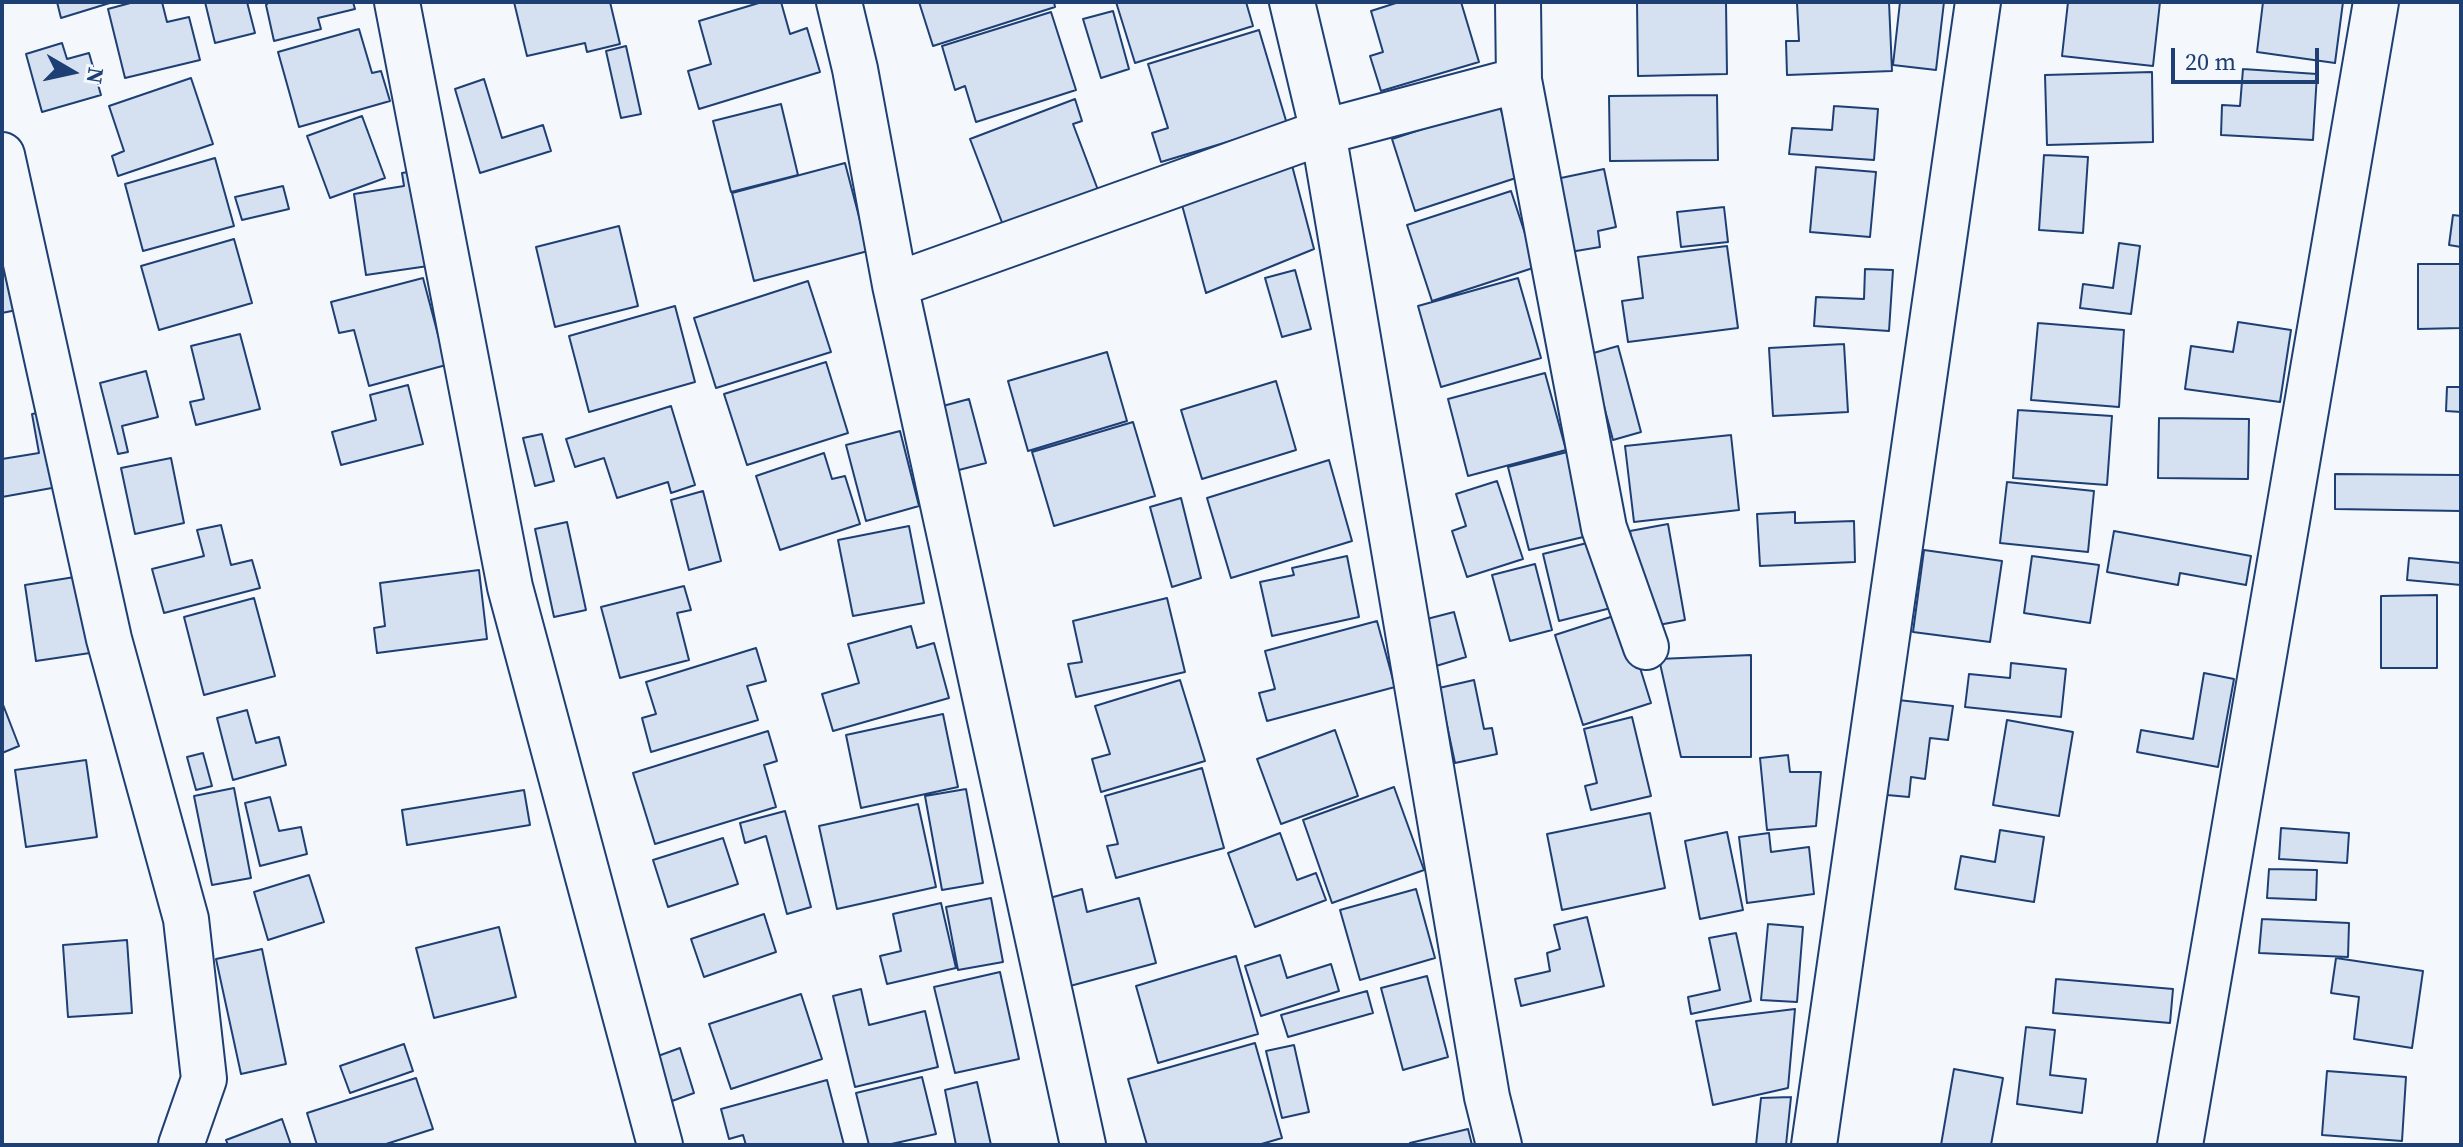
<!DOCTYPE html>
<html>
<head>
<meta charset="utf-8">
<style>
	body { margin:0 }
	#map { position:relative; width:2463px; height:1147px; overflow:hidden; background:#f4f7fb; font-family:"Source Serif 4",serif }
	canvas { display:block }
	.frame { position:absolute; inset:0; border:4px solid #1d3f73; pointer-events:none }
	.north { position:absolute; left:32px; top:32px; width:80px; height:80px; -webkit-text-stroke:6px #f4f7fb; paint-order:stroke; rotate:99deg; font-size:22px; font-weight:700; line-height:32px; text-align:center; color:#1d3f73 }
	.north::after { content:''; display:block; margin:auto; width:28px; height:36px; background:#1d3f73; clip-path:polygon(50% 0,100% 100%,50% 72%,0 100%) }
	.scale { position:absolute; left:2171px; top:48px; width:148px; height:36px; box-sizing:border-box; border:4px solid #1d3f73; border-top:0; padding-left:10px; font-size:24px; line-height:28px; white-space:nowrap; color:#1d3f73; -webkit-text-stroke:6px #f4f7fb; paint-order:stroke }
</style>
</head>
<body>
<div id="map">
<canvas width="2463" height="1147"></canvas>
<div class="frame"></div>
<div class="north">N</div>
<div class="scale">20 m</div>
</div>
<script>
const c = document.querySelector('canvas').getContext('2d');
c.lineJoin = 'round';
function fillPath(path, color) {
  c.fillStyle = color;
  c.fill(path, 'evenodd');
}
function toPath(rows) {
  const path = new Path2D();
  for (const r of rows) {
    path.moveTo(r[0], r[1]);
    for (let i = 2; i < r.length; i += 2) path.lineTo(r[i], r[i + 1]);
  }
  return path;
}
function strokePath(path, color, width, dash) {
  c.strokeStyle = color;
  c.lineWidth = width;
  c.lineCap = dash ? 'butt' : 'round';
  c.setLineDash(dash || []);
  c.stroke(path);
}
const building = toPath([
	[57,2,113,2,61,18,57,2],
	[134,2,162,2,167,22,189,17,200,60,125,78,108,9,134,2],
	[205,2,247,2,255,33,215,43,205,2],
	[269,2,353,2,355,9,318,18,321,29,274,41,266,5,269,2],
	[514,2,610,2,620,44,587,52,585,43,527,56,514,2],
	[762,2,781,2,790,34,807,28,820,72,699,109,688,71,711,64,699,21,762,2],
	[919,2,1054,2,1055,7,933,46,919,2],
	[1116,2,1246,2,1253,26,1135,63,1116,2],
	[1399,2,1461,2,1479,62,1381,91,1370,56,1383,52,1371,11,1399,2],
	[1637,2,1726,2,1727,74,1638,76,1637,2],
	[1889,2,1892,71,1787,75,1786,41,1799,41,1797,3,1889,2],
	[1900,2,1944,2,1936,70,1893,65,1900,2],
	[2068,2,2160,2,2153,66,2062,56,2068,2],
	[2263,2,2343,2,2335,63,2257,52,2263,2],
	[1113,11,1129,69,1101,78,1083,19,1113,11],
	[1051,12,1076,90,976,122,965,86,955,90,942,46,1051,12],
	[359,29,372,73,381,71,390,101,299,127,278,52,359,29],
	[1259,30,1287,124,1161,162,1152,133,1168,128,1148,64,1259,30],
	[62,43,67,59,89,53,101,95,42,112,26,54,62,43],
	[626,46,641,114,621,118,606,51,626,46],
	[2243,69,2317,74,2313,140,2221,135,2222,105,2240,106,2243,69],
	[2152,72,2153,142,2047,145,2045,75,2152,72],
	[191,78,213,144,118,176,112,156,124,151,109,106,191,78],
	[484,79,502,138,543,125,551,151,480,173,455,89,484,79],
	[1717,95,1718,160,1610,161,1609,96,1717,95],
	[1075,99,1082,121,1073,124,1098,190,1003,225,970,139,1075,99],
	[781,104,798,175,731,192,713,121,781,104],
	[1499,104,1522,176,1415,211,1392,139,1499,104],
	[1834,106,1878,109,1874,160,1789,154,1792,128,1832,130,1834,106],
	[362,116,385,178,330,198,307,136,362,116],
	[1289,154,1314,249,1206,293,1179,194,1289,154],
	[2044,155,2088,157,2083,233,2039,230,2044,155],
	[215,158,234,226,143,251,125,184,215,158],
	[845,163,868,251,754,281,732,193,845,163],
	[1816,167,1876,172,1870,237,1810,232,1816,167],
	[427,169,442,264,366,275,354,194,404,186,402,173,427,169],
	[1604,169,1616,227,1598,231,1600,247,1570,252,1556,179,1604,169],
	[283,186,289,209,242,220,235,197,283,186],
	[1511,191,1536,267,1432,301,1407,225,1511,191],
	[1724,207,1728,242,1681,247,1677,212,1724,207],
	[2453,215,2461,216,2461,247,2449,245,2453,215],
	[619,226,638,306,555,327,536,247,619,226],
	[234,239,252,303,159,330,141,266,234,239],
	[2,240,31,307,2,313,2,240],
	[2119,243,2140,246,2131,314,2080,308,2083,284,2113,288,2119,243],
	[1727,246,1738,328,1628,342,1622,301,1643,298,1638,257,1727,246],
	[2418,264,2461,264,2461,328,2418,329,2418,264],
	[1865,269,1893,270,1889,331,1814,326,1816,297,1864,299,1865,269],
	[1295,270,1311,329,1282,337,1265,278,1295,270],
	[423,278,446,365,369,386,354,330,339,333,331,302,423,278],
	[1518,278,1541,358,1441,387,1418,306,1518,278],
	[808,281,831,352,716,388,694,318,808,281],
	[675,306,695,382,589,412,569,336,675,306],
	[2238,322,2291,330,2280,402,2185,389,2191,346,2233,352,2238,322],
	[2038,323,2124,330,2119,407,2031,400,2038,323],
	[240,334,260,409,196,425,190,402,204,399,191,346,240,334],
	[1844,344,1848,412,1773,416,1769,348,1844,344],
	[1618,346,1641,432,1613,440,1590,354,1618,346],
	[1107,352,1127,421,1028,451,1008,381,1107,352],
	[826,362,848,433,747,465,724,394,826,362],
	[146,371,158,417,122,426,128,452,118,454,100,383,146,371],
	[1545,373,1566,450,1468,476,1448,399,1545,373],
	[1276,381,1296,450,1202,479,1181,410,1276,381],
	[408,385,423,444,341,465,332,432,376,420,370,395,408,385],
	[2447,387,2461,387,2461,412,2446,411,2447,387],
	[969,399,986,463,955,471,939,407,969,399],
	[671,406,695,485,671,493,668,482,617,498,604,458,575,467,566,439,671,406],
	[2018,410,2112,416,2107,485,2013,478,2018,410],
	[50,411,63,486,2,497,2,459,39,453,32,414,50,411],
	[2159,418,2249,419,2248,479,2158,478,2159,418],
	[1133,422,1155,496,1054,526,1032,452,1133,422],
	[900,431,919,506,866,521,846,445,900,431],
	[542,434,554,481,535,486,523,438,542,434],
	[1731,435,1739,510,1634,522,1625,446,1731,435],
	[1579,449,1600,533,1529,550,1508,467,1579,449],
	[824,453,832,479,845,476,860,524,780,550,756,476,824,453],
	[171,458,184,523,135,534,121,468,171,458],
	[1329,460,1352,541,1231,578,1207,498,1329,460],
	[2335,474,2461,475,2461,511,2335,509,2335,474],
	[1497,481,1523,559,1467,577,1452,531,1466,526,1456,494,1497,481],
	[2007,482,2094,491,2088,552,2000,543,2007,482],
	[703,491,721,561,689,570,671,500,703,491],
	[1181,498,1201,578,1172,587,1150,507,1181,498],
	[1795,512,1795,523,1854,521,1855,562,1760,566,1757,514,1795,512],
	[567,522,586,610,554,617,535,529,567,522],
	[1668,524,1685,620,1648,627,1630,531,1668,524],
	[221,525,231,565,252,560,260,588,164,613,152,569,204,556,197,530,221,525],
	[909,526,924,603,853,616,838,540,909,526],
	[2114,531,2251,556,2246,585,2180,573,2178,585,2107,572,2114,531],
	[1599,540,1615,607,1559,621,1543,554,1599,540],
	[1924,550,2002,561,1990,642,1913,632,1924,550],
	[1347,556,1359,617,1272,636,1260,582,1294,575,1292,568,1347,556],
	[2032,556,2099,565,2090,623,2024,613,2032,556],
	[2409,558,2461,563,2461,585,2407,580,2409,558],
	[1535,564,1552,630,1510,641,1492,575,1535,564],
	[479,570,487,639,377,653,374,628,385,626,380,583,479,570],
	[87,575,82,600,90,653,36,661,25,585,87,575],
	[684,586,691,610,677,613,689,660,620,678,601,607,684,586],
	[2437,595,2437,668,2381,668,2381,596,2437,595],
	[254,598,275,676,204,695,184,617,254,598],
	[1167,598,1185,672,1076,697,1068,664,1082,662,1073,621,1167,598],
	[1454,612,1466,657,1436,666,1423,620,1454,612],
	[1623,613,1651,703,1583,725,1555,635,1623,613],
	[1377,621,1395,687,1267,721,1259,693,1275,689,1265,651,1377,621],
	[911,626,917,648,934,643,949,698,833,731,822,694,859,683,848,644,911,626],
	[756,648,766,681,747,686,758,720,651,752,642,718,656,714,646,682,756,648],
	[1751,655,1751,757,1681,757,1659,659,1751,655],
	[2011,663,2066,669,2061,717,1965,707,1969,674,2010,678,2011,663],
	[2204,673,2234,679,2218,767,2137,752,2141,730,2193,739,2204,673],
	[1180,680,1205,761,1101,792,1092,759,1110,754,1095,706,1180,680],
	[1474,680,1484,729,1492,728,1497,754,1455,763,1439,688,1474,680],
	[1898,700,1953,706,1948,740,1930,738,1925,779,1911,777,1909,797,1887,795,1898,700],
	[2,702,19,746,2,753,2,702],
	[247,710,256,743,279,737,286,765,233,780,217,718,247,710],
	[943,714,958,787,861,808,846,735,943,714],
	[1632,717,1651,796,1591,810,1585,786,1597,783,1584,729,1632,717],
	[2007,720,2073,732,2059,816,1993,805,2007,720],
	[1335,730,1358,796,1281,824,1257,759,1335,730],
	[768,731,777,761,764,765,776,807,655,844,633,773,768,731],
	[203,753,212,786,196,790,187,757,203,753],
	[1788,755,1790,772,1821,772,1816,826,1767,830,1760,758,1788,755],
	[86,760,97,837,26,847,15,770,86,760],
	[1202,768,1224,848,1116,878,1107,846,1118,844,1105,796,1202,768],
	[1394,787,1424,870,1332,903,1303,820,1394,787],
	[234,788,251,878,212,885,194,796,234,788],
	[966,789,983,883,942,890,925,796,966,789],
	[524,790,530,825,407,845,402,810,524,790],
	[270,797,279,831,301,827,307,854,260,866,245,803,270,797],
	[918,804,936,887,837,909,819,826,918,804],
	[785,811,811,907,787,914,766,836,745,843,740,823,785,811],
	[1650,813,1665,888,1562,910,1547,834,1650,813],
	[2281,828,2349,833,2347,863,2279,859,2281,828],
	[2000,830,2044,837,2034,902,1955,889,1961,856,1995,862,2000,830],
	[1727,832,1743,910,1700,919,1685,841,1727,832],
	[1280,833,1297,880,1316,873,1326,900,1255,927,1228,853,1280,833],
	[1769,833,1771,852,1809,847,1814,894,1747,903,1739,837,1769,833],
	[723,838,738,884,668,907,653,860,723,838],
	[2269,869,2317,870,2316,900,2267,898,2269,869],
	[309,875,324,922,268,940,254,892,309,875],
	[1082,889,1087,912,1139,898,1156,963,1070,986,1046,899,1082,889],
	[1416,889,1435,958,1360,980,1340,910,1416,889],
	[991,898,1003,962,958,970,946,907,991,898],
	[941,903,956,968,887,984,880,956,901,951,893,914,941,903],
	[764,914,776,952,704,977,691,939,764,914],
	[1587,917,1604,986,1521,1006,1515,979,1550,971,1547,953,1560,949,1554,925,1587,917],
	[2262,919,2349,923,2348,957,2259,953,2262,919],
	[1768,924,1803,927,1797,1002,1761,1000,1768,924],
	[499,927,516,997,434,1018,416,948,499,927],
	[1736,933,1751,1001,1691,1014,1688,997,1720,990,1709,938,1736,933],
	[127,940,132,1013,68,1017,63,945,127,940],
	[262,949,286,1064,241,1074,216,959,262,949],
	[1280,955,1287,978,1331,964,1339,991,1261,1016,1245,966,1280,955],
	[1236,956,1258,1034,1158,1063,1136,986,1236,956],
	[2336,958,2423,971,2412,1048,2354,1039,2359,997,2331,993,2336,958],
	[1000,972,1019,1059,955,1073,934,987,1000,972],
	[1427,976,1448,1057,1403,1070,1381,988,1427,976],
	[2056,979,2173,989,2170,1023,2053,1013,2056,979],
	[861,989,869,1025,925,1011,938,1067,855,1087,833,996,861,989],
	[1367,991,1373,1013,1288,1037,1281,1015,1367,991],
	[801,994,822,1059,731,1089,709,1024,801,994],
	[1795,1009,1788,1088,1713,1105,1696,1021,1795,1009],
	[2026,1027,2055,1030,2050,1075,2086,1079,2082,1113,2017,1104,2026,1027],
	[1255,1043,1282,1138,1258,1145,1147,1145,1128,1079,1255,1043],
	[404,1044,413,1071,350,1093,340,1066,404,1044],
	[1294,1045,1309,1112,1282,1118,1266,1051,1294,1045],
	[680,1048,694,1093,672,1101,658,1056,680,1048],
	[1954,1069,2003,1078,1991,1145,1941,1145,1954,1069],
	[2327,1071,2406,1077,2402,1141,2322,1135,2327,1071],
	[922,1077,936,1134,887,1145,869,1145,856,1093,922,1077],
	[416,1078,433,1129,383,1145,317,1145,307,1113,416,1078],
	[827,1080,844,1145,746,1145,743,1135,729,1139,721,1109,827,1080],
	[977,1082,991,1145,956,1145,945,1090,977,1082],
	[1791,1097,1786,1145,1756,1145,1761,1098,1791,1097],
	[282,1119,291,1145,228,1145,226,1140,282,1119],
	[1468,1129,1472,1145,1411,1145,1410,1143,1468,1129]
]);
fillPath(building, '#d5e0f0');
strokePath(building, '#1d3f73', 2);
const minor = toPath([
	[397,2,510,587,660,1145],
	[839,2,855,69,895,285,1083,1145],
	[1292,2,1323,132,1487,1097,1499,1145],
	[1518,2,1519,80,1604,528,1646,647],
	[2,155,109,639,186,919,204,1079,181,1145],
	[895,285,1323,132,1519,80],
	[1814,1145,1978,2],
	[2180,1145,2376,2]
]);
strokePath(minor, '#1d3f73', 48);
strokePath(minor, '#f4f7fb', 44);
</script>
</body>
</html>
